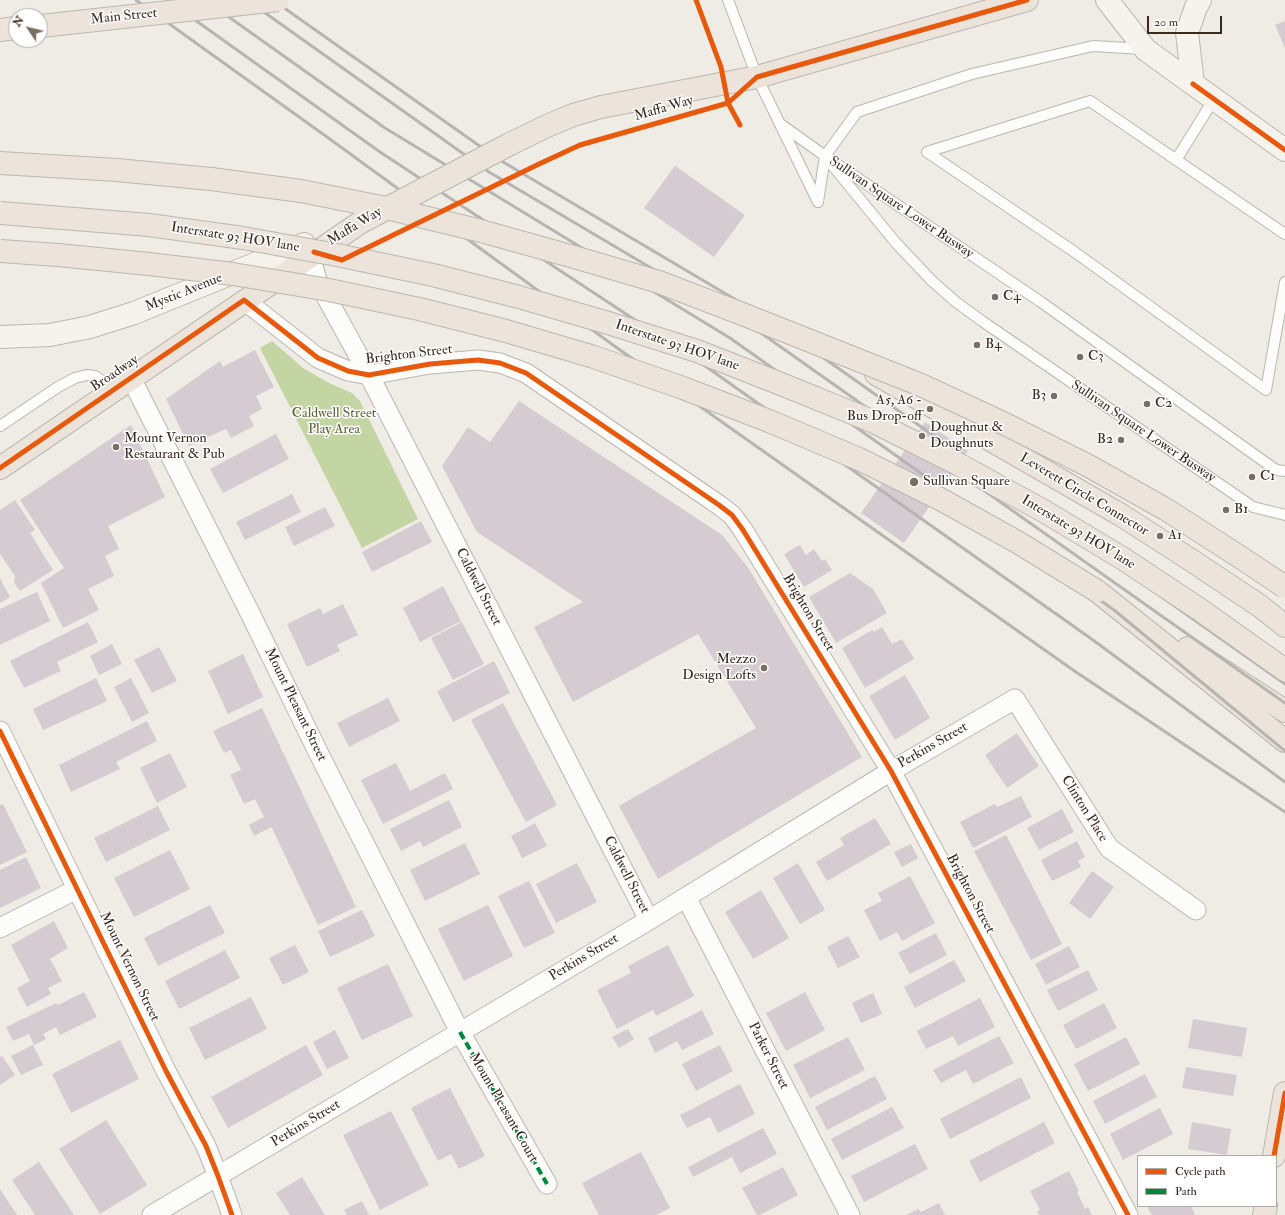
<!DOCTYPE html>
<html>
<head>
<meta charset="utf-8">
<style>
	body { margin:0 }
	#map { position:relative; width:1285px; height:1215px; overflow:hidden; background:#eeece4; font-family:"IM FELL Double Pica",serif }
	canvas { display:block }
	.legend { position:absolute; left:1137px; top:1155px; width:140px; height:52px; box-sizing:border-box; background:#fff; border:1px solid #b1aaa5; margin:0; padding:5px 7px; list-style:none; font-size:12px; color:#3b2a1e }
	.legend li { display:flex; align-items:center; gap:8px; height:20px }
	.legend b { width:20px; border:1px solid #b1aaa5 }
	.north { position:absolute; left:8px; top:8px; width:40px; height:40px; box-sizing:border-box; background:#fff; border:1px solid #b1aaa5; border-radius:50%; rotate:305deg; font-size:11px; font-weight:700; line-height:16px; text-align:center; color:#3b2a1e }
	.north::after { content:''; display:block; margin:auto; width:14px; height:18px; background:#7a6e63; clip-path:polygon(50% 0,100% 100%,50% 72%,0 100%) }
	.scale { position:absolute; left:1147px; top:16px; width:75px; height:18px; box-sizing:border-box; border:2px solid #3b2a1e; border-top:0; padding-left:5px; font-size:12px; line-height:14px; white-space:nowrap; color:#3b2a1e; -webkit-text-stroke:3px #fff; paint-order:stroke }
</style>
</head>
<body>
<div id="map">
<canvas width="1285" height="1215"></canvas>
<ul class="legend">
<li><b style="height:5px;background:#e8590c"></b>Cycle path</li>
<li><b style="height:5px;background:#00873e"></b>Path</li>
</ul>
<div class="north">N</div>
<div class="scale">20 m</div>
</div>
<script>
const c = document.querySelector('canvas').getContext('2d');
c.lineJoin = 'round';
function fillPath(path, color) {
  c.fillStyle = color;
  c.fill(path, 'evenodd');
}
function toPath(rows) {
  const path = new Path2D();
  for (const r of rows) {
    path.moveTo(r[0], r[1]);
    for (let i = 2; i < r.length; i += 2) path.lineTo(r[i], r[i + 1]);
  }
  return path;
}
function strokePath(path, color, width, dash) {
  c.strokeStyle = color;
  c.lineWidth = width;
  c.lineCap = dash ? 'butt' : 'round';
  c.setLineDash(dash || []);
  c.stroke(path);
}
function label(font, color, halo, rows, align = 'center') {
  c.font = font + ' "IM FELL Double Pica",serif';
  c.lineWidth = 3;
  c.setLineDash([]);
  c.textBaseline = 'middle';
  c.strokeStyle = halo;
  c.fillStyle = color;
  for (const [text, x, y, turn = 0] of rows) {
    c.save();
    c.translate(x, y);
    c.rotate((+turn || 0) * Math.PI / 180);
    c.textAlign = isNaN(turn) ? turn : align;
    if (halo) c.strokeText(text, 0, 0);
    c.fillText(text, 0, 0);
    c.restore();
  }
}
fillPath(toPath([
	[272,341,303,368,327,382,352,393,360,401,418,519,362,548,260,348]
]), '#c3d5a3');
fillPath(toPath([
	[1285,21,1285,48,1275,25],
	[675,166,745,215,714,257,644,208],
	[255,350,274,387,256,396,262,409,249,416,254,426,231,438,226,429,189,446,166,399,220,361,223,367],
	[519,401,722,535,749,569,862,757,658,879,619,806,756,728,698,634,573,702,534,627,583,602,477,532,442,466,468,427,490,442],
	[925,422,968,451,904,543,861,513],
	[131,425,165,497,108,526,119,549,105,556,114,576,88,589,99,610,63,628,41,583,64,568,20,500],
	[276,434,289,459,223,493,210,469],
	[292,494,301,512,245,540,236,522],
	[15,500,35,530,30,533,53,570,20,591,14,583,15,576,0,554,0,510],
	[325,507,335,526,294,546,285,527],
	[421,521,432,542,372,572,362,552],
	[800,545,806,555,814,549,822,561,825,559,832,570,804,587,784,554],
	[850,573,873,589,887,613,836,643,809,597],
	[0,578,10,597,0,603],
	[443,586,461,621,420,642,403,608],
	[37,592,50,621,0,645,0,609],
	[343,604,358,635,337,645,340,651,307,667,287,624,320,608,323,614],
	[88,622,98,642,57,662,61,671,24,688,10,661],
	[462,622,484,664,453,680,431,638],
	[882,627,892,644,902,639,914,659,865,688,842,648,872,630,874,632],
	[112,644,122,664,99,675,90,656],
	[159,647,177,681,152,693,134,660],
	[243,654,263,697,228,714,208,671],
	[494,661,510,693,453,722,437,691],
	[905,675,930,718,895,740,869,696],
	[96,678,107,701,43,730,33,709],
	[131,678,149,713,132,722,114,687],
	[388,698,400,721,349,747,337,723],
	[503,703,557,805,526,822,471,720],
	[262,708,356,907,318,925,272,828,271,827,254,836,249,825,264,817,255,799,244,804,230,775,241,770,231,750,224,753,213,731],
	[147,721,157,741,116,762,120,769,71,792,59,765],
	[1017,733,1039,766,1007,788,985,755],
	[170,753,187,787,157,803,140,768],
	[396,763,410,791,445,773,453,789,383,824,361,780],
	[1021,796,1032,817,973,848,960,822,995,804,997,807],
	[449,800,462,827,423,847,420,841,401,851,390,829],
	[3,804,27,852,0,865,0,805],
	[158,806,170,830,106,862,94,838],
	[1062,809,1074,832,1039,850,1027,828],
	[875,818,891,844,827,881,816,862,844,845,840,838],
	[535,823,547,846,522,858,511,836],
	[1006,835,1062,944,1031,960,974,851],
	[1077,841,1085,857,1078,861,1081,867,1052,881,1041,860],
	[465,843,480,874,425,901,410,870],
	[911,844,918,858,902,867,894,852],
	[170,850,190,889,134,917,114,878],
	[26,857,41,888,0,908,0,870],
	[577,863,597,902,556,923,536,884],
	[798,863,825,910,800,924,773,878],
	[1092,871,1114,887,1090,919,1069,903],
	[910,876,935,923,902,941,897,932,880,941,864,910,882,901,878,893],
	[529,881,555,933,524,948,498,896],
	[761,890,789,938,753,959,725,912],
	[210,905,225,933,158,966,144,938],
	[488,905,513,956,464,981,438,929],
	[362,910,375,936,330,957,318,931],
	[54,921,68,948,50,959,62,981,48,988,51,994,27,1007,17,988,30,981,11,945],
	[936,933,947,955,910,974,898,953],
	[848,936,860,957,838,968,827,947],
	[295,945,309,972,283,985,269,958],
	[668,945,694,996,656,1016,653,1010,617,1029,597,990,631,973,628,966],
	[1069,946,1080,967,1046,985,1035,964],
	[225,950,240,978,179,1009,165,981],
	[954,960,966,981,915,1008,904,987],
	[388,964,413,1016,362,1040,337,988],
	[1088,970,1098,990,1058,1011,1047,990],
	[84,992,97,1017,60,1035,56,1027,43,1034,46,1039,34,1045,29,1034,13,1041,6,1027,56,1003,58,1005],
	[805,992,825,1030,786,1051,766,1013],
	[873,993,882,1014,861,1023,852,1003],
	[251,997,267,1029,205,1060,189,1028],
	[980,998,995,1027,958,1046,953,1036,926,1049,917,1031],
	[1104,1003,1117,1028,1076,1049,1063,1025],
	[702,1010,714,1034,682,1050,677,1041,655,1053,648,1038],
	[1193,1019,1247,1028,1242,1057,1188,1048],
	[628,1029,634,1039,619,1048,612,1037],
	[335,1030,349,1058,327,1069,313,1042],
	[999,1036,1014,1063,973,1084,966,1070,941,1083,933,1070],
	[848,1037,865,1070,810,1098,793,1065],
	[1126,1037,1140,1064,1088,1091,1074,1064],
	[120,1040,139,1079,71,1113,52,1074],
	[33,1045,43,1065,21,1075,11,1056],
	[306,1045,323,1075,228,1128,211,1097],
	[720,1045,733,1071,696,1091,682,1064],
	[2,1056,15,1075,0,1085,0,1058],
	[1186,1067,1237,1075,1233,1096,1182,1088],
	[1145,1074,1157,1097,1105,1124,1093,1101],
	[875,1076,887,1099,827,1130,815,1107],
	[1021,1077,1031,1098,950,1139,940,1119],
	[740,1084,755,1114,718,1133,710,1117,687,1128,680,1115],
	[450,1088,485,1156,459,1169,451,1154,438,1161,411,1108],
	[892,1107,904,1128,842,1160,831,1139],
	[1160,1108,1173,1134,1123,1160,1110,1134],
	[391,1111,429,1185,380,1210,343,1135],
	[106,1120,147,1185,100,1214,59,1149],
	[1044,1122,1055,1143,980,1182,969,1161],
	[1192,1122,1231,1129,1227,1155,1188,1149],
	[763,1128,777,1154,740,1173,732,1157,693,1177,688,1167],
	[915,1144,928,1169,864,1202,851,1176],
	[641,1152,670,1208,656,1215,599,1215,582,1183],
	[39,1162,74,1215,35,1215,12,1180],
	[783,1167,798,1195,760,1215,757,1215,742,1188],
	[1069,1171,1079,1191,1077,1192,1085,1209,1088,1207,1092,1215,1039,1215,1037,1211,1040,1210,1030,1191],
	[302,1177,325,1215,290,1215,276,1193],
	[0,1189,17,1215,0,1215],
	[362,1201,369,1215,347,1215,344,1210],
	[939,1203,945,1215,906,1215,918,1209,921,1212],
	[1147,1206,1191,1206,1195,1215,1152,1215]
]), '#d5ccd2');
const service = toPath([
	[728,0,757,77,818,202],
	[779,123,825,156,1041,302,1276,470,1285,471],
	[1176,160,1214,99],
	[832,165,896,243,932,281,956,302,982,321,1253,507,1285,515],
	[818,202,825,156,857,112,972,74,1093,46,1143,49],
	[1285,234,1090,101,927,152,1076,253,1266,390,1285,282],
	[0,426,58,387,75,378,87,375,95,376,115,389]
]);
const minor = toPath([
	[314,252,313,266,317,280,369,375,649,920],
	[244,300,318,358,348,371,369,375,430,364,478,360,500,363,526,373,719,505,732,515,743,530,891,771,1128,1215],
	[131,378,249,611,320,756,460,1032,547,1184],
	[0,731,166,1071,206,1146,218,1176,232,1215],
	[686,897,850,1215],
	[0,928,77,889],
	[152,1215,649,920,891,771,1015,699,1109,848,1196,910]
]);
const secondary = toPath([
	[1107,0,1146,50,1285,150],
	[1193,84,1187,33,1196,7,1200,0],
	[0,337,50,335,90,327,134,313,304,244]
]);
const primary = toPath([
	[0,30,16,28],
	[510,144,547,126,573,115,601,107,757,77,1027,0],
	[0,468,361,222],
	[1274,1156,1285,1093],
	[1264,1215,1266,1206]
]);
const motorway = toPath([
	[0,163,117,170,211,179],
	[876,374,1121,515,1191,560,1260,606,1285,626],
	[1097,591,1285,741],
	[1188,648,1285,711]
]);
strokePath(service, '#bab7b0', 12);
strokePath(minor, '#bab7b0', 21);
strokePath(secondary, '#bab7b0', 24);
strokePath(primary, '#bab7b0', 24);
strokePath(motorway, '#bab7b0', 24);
strokePath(service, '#fcfcfb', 10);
strokePath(minor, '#fcfcfb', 19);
strokePath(secondary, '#f6f3ed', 22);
strokePath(primary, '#ece4db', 22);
strokePath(motorway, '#ece4db', 22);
strokePath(toPath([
	[136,0,327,137,613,345,1073,670,1285,812],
	[167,0,380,152,708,368,1093,640,1285,782],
	[205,0,385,128,730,338,1114,610,1285,751],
	[247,0,489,172,761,333,1285,703],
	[273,0,498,159,770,320,1285,684]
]), '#b7b5b2', 3);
const primaryBridge = toPath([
	[41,26,278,0],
	[361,222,510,144]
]);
const motorwayBridge = toPath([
	[211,179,301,191,391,209,481,231,574,257,659,282,750,317,921,385,1005,424,1087,465,1167,510,1243,559,1285,587],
	[0,213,149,225,243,238,337,255,433,275,519,297,605,322,697,351,786,386,872,421,958,464,1042,510,1122,558,1199,609,1285,670],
	[0,251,58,255,149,264,233,274,329,290,419,309,506,331,594,357,683,388,769,421,859,459,942,500,1019,543,1097,591]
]);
strokePath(primaryBridge, '#bab7b0', 24, []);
strokePath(motorwayBridge, '#bab7b0', 24, []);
strokePath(primaryBridge, '#ece4db', 22);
strokePath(motorwayBridge, '#ece4db', 22);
strokePath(toPath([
	[460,1032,547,1184]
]), '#00873e', 4, [8, 4]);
strokePath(toPath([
	[696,0,721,67,728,103,740,125],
	[1193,84,1285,150],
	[314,252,342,260,539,164,580,145,728,103,757,77,1027,0],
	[0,468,244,300,318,358,348,371,369,375,430,364,478,360,500,363,526,373,719,505,732,515,743,530,891,771,1128,1215],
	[0,731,166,1071,206,1146,218,1176,232,1215],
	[1274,1156,1285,1093]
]), '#e8590c', 5);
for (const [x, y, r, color] of [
	[995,297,4,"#7a6e63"],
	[977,345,4,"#7a6e63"],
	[1080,357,4,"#7a6e63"],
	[1054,396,4,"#7a6e63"],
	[1147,404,4,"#7a6e63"],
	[930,409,4,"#7a6e63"],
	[922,436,4,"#7a6e63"],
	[1121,440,4,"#7a6e63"],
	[116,447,4,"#7a6e63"],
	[1252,477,4,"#7a6e63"],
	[914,482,5,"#7a6e63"],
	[1226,510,4,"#7a6e63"],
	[1160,536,4,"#7a6e63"],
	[764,668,4,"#7a6e63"]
]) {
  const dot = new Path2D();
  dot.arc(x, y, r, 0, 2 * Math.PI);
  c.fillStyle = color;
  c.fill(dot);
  strokePath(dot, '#fff', 1.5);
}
label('14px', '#3b2a1e', '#fff', [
	["Main Street",124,17,-6],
	["Maffa Way",664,109,-16],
	["Sullivan Square Lower Busway",901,208,34],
	["Maffa Way",355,227,-31],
	["Interstate 93 HOV lane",235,238,9],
	["Mystic Avenue",184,293,-22],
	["Interstate 93 HOV lane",677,346,19],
	["Brighton Street",409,355,-7],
	["Broadway",115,374,-34],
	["Sullivan Square Lower Busway",1143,432,34],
	["Leverett Circle Connector",1084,495,31],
	["Interstate 93 HOV lane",1078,533,31],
	["Caldwell Street",478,587,63],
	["Brighton Street",808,613,59],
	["Mount Pleasant Street",295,705,64],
	["Perkins Street",933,746,-30],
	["Clinton Place",1084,809,58],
	["Caldwell Street",626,875,63],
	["Brighton Street",970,894,62],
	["Perkins Street",584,958,-31],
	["Mount Vernon Street",129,967,64],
	["Parker Street",768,1056,63],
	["Mount Pleasant Court",503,1108,60],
	["Perkins Street",306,1124,-31]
]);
label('14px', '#3b2a1e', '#fff', [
	["C4",1003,297],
	["B4",985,345],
	["C3",1088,357],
	["B3",1046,396,"right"],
	["A5, A6 -",922,401,"right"],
	["Bus Drop-off",922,417,"right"],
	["C2",1155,404],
	["Doughnut &",930,428],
	["Doughnuts",930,444],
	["Mount Vernon",124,439],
	["Restaurant & Pub",124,455],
	["B2",1113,440,"right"],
	["C1",1260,477],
	["Sullivan Square",923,482],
	["B1",1234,510],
	["A1",1168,536],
	["Mezzo",756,660,"right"],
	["Design Lofts",756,676,"right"]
], 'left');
label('14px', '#5e603a', '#fff', [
	["Caldwell Street",334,414],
	["Play Area",334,430]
]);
</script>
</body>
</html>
